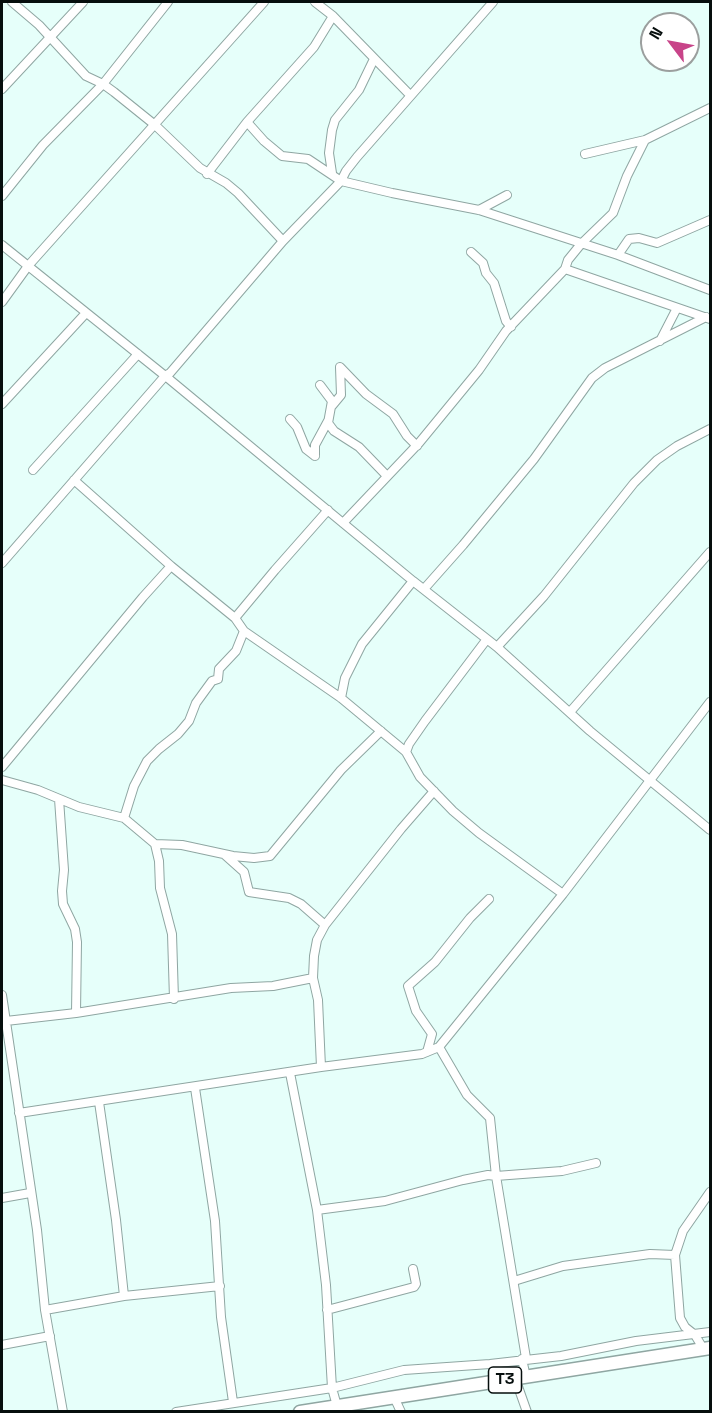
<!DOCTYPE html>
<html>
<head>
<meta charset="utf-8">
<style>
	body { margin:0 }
	#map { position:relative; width:712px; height:1413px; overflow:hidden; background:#e6fffa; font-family:"Space Grotesk",sans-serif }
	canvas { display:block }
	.frame { position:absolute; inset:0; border:3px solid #060e0d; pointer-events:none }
	.north { position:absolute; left:640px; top:12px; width:60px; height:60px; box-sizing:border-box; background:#fff; border:2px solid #9b9f9e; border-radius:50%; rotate:302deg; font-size:16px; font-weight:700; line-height:24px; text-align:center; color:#060e0d }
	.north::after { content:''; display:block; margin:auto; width:21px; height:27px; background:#c84489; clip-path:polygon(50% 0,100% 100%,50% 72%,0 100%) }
</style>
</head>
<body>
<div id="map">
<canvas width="712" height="1413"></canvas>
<div class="frame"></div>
<div class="north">N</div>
</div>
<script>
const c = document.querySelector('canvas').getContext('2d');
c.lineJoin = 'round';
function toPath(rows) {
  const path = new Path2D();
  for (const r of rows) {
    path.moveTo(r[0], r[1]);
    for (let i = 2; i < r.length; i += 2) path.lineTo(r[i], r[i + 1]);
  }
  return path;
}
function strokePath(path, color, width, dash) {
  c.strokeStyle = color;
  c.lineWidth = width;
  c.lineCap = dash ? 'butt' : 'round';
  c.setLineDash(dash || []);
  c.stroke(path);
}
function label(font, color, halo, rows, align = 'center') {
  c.font = font + ' "Space Grotesk",sans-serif';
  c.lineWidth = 5;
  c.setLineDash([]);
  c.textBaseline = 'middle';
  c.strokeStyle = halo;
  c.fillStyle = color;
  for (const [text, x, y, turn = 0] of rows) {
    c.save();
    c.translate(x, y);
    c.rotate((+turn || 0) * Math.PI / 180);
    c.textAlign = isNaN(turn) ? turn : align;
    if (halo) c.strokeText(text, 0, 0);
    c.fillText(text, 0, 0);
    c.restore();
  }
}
const minor = toPath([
	[12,2,39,25,86,76,103,84,114,92,155,125,200,168,226,183,238,193,283,241],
	[315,2,333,16],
	[2,89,83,2],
	[247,122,264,141,282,156,308,159,341,181,392,193,479,210,618,255,710,290],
	[585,154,645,140],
	[332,173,329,153,332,130,335,120,359,90,374,59],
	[207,174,247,122,314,47,333,16,410,95],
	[2,196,43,145,103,84,168,2],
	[479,210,507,195],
	[2,245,169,379,413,581,497,647,590,731,710,830],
	[471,252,483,263,486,273,494,283,506,321,511,327],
	[618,255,629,239,639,238,657,243,710,220],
	[565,269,568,260,581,244,613,213,627,176,645,140,710,108],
	[2,302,28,266,264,2],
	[660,341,677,308],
	[320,385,332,401,328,423,334,431,359,447,387,476],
	[2,404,86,313],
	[331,407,341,395,340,367,366,394,393,414,407,436,417,446],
	[290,419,297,427,306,449,315,456],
	[315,456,315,445,328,421],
	[33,470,138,354],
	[343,523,419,443,479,370,506,331,565,269,710,319],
	[2,563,165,376,170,373,283,241,341,181,346,171,357,157,493,2],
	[171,566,235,618,244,631,341,698,406,752,420,777,453,811,479,833,563,894],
	[424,589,463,545,534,459,592,378,605,368,706,317],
	[235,618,275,570,328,510],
	[497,647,544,596,634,483,657,460,677,446,710,429],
	[341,698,345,678,362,644,413,581],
	[570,712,710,552],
	[406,752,409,744,425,721,487,639],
	[2,767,143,597,171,566,74,480],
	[2,780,38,790,79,807,124,818,155,844,159,861,160,888,172,934,174,999],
	[59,799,64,870,62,891,63,904,75,929,77,942,76,1013],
	[124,818,134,786,147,761,159,749,178,734,189,721,196,703,212,681,218,679,219,669,236,651,244,631],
	[155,844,182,845,233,856,254,858,270,856,341,770,381,731],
	[225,855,244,872,249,892,289,898,301,904,325,925],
	[313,978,314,956,317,940,325,925,401,829,434,791],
	[2,995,37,1230,45,1310,63,1412],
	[6,1021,76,1013,231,988,273,986,313,978,318,1000,321,1067],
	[427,1052,432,1034,416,1011,408,986,435,962,470,918,489,899],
	[290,1073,317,1210,326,1285,332,1388,337,1406],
	[195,1088,215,1221,221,1317,233,1402],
	[99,1102,116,1220,124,1296],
	[19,1113,321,1067,422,1054,439,1047,563,894,710,702],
	[2,1198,30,1193],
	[317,1210,385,1201,463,1180,488,1175,496,1176,490,1118,467,1095,439,1047],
	[514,1281,563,1266,650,1254,675,1255],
	[45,1310,124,1296,220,1286],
	[327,1310,414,1287,416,1284,413,1269],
	[2,1345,50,1336],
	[704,1350,695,1335,685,1327,680,1318,675,1255,683,1231,710,1192],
	[526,1358,496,1176,562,1171,596,1163],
	[522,1359,526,1377],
	[515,1378,527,1412],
	[394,1397,401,1412],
	[176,1412,332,1388,404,1370,490,1364,561,1356,636,1341,710,1332]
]);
const trunk = toPath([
	[300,1412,710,1348]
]);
strokePath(minor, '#8fa6a2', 10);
strokePath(trunk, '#8fa6a2', 15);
strokePath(minor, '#fff', 8);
strokePath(trunk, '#fff', 12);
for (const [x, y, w] of [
	[505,1380,33]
]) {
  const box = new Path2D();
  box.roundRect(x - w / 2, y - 13, w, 26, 4.5);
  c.fillStyle = '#fff';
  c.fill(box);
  strokePath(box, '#060e0d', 1.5);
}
label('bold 16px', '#060e0d', null, [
	["T3",505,1380]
]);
</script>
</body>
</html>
